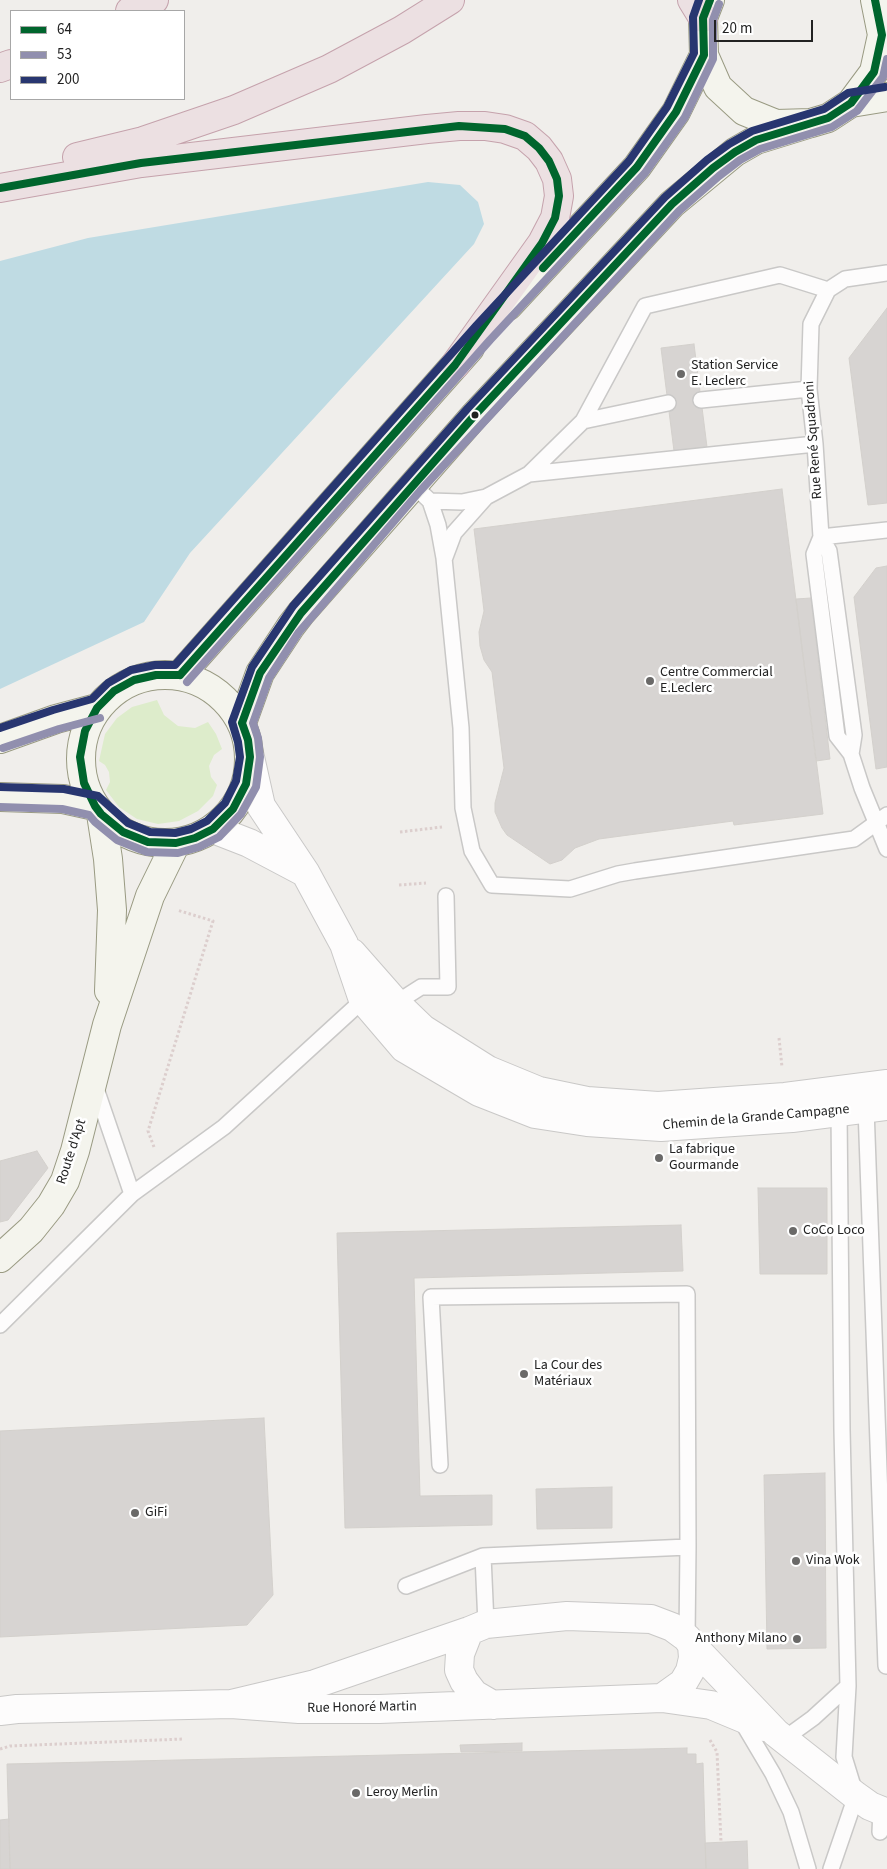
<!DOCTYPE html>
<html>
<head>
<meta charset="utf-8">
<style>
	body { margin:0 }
	#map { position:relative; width:887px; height:1869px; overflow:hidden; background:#f0eeeb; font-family:"Source Sans 3",sans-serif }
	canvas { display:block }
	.legend { position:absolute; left:10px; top:10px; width:175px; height:90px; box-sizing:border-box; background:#fff; border:1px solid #a7a7a7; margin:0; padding:6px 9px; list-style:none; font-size:15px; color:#222 }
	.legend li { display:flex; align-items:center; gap:10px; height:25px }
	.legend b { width:25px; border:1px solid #a7a7a7 }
	.scale { position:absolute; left:714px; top:20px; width:99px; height:22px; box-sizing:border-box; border:2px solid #222; border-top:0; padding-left:6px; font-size:15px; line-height:18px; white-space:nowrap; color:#222; -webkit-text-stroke:4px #fff; paint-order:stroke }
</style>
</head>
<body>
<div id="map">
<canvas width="887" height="1869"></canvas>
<ul class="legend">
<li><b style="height:6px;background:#00652d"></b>64</li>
<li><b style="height:6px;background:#918fae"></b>53</li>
<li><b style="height:6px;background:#283670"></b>200</li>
</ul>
<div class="scale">20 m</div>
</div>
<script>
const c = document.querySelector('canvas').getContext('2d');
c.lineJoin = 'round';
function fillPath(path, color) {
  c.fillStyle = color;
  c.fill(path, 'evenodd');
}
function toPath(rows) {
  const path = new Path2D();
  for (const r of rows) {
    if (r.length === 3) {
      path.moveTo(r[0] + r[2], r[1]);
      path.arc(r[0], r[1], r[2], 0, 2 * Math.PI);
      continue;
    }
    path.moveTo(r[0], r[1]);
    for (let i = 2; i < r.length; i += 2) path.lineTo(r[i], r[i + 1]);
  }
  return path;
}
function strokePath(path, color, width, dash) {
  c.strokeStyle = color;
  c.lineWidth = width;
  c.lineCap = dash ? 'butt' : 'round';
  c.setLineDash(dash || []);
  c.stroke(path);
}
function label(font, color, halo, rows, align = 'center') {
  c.font = font + ' "Source Sans 3",sans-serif';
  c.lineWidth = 5;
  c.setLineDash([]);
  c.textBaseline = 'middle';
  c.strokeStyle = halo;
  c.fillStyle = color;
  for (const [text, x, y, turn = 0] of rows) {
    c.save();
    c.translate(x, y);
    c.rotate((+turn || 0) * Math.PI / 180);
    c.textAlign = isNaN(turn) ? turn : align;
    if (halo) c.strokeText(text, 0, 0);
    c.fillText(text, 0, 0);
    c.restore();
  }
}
fillPath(toPath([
	[157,700,164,715,178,726,195,728,208,722,216,734,222,749,214,755,209,766,211,777,217,785,213,796,198,811,179,821,158,824,137,819,119,807,106,790,110,782,109,772,105,765,99,761,105,734,117,718,132,707]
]), '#ddeccb');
fillPath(toPath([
	[428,182,460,185,478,202,484,224,474,244,190,553,144,622,0,689,0,261,88,238]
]), '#bfdbe3');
const building = toPath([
	[887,308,887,503,868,505,849,358,887,308],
	[694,344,707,447,674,451,661,348,694,344],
	[782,489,823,814,734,825,733,821,599,839,575,848,562,860,550,864,507,835,502,828,495,812,495,803,504,768,492,672,484,660,480,646,479,632,484,611,474,529,782,489],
	[887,566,887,767,876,769,854,597,876,568,887,566],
	[811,598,830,759,816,761,796,599,811,598],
	[37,1151,48,1168,8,1220,0,1222,0,1161,37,1151],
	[758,1188,827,1188,827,1274,760,1274,758,1188],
	[681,1225,683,1271,414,1278,420,1496,492,1495,492,1525,345,1528,337,1233,681,1225],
	[264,1418,273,1595,247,1625,0,1637,0,1431,264,1418],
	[825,1473,826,1648,767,1649,764,1475,825,1473],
	[612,1487,612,1528,537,1529,536,1489,612,1487],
	[522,1743,522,1751,461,1752,460,1745,522,1743],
	[687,1748,687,1754,696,1754,696,1764,703,1763,706,1869,10,1869,7,1764,687,1748],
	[9,1819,10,1869,0,1869,0,1820,9,1819],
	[747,1841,748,1869,706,1869,705,1843,747,1841]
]);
fillPath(building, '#d7d4d2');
strokePath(building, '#d3d0cc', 1);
const lane = toPath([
	[887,273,845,279,828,290,811,324,809,389,815,444,821,537,814,554,837,736,851,754,862,788,887,849],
	[701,400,809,389],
	[583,421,668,403],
	[529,474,583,421,645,306,780,275,828,290],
	[412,484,430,501,438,525,444,558,461,728,463,808,472,851,492,885,570,889,618,874,635,871,854,839,887,815],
	[430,501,462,502,486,497,529,474,815,444],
	[821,537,829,551,854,735,851,754],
	[821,537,887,530],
	[445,557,454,533,486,497],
	[396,1003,421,987,448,987,446,896],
	[95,1086,132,1194],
	[866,1108,886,1666],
	[0,1325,132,1194,224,1127,363,1000],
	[440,1465,431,1297,687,1294,688,1547],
	[483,1556,486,1624],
	[406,1586,483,1556,688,1547,687,1638],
	[741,1720,773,1774,791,1812,808,1869],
	[784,1739,813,1718,848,1686],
	[880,1832,881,1811],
	[831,1869,856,1796,844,1757,848,1686,842,1430,839,1111]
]);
const street = toPath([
	[250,757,261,806,305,872,344,944,363,1000,404,1048,479,1092,535,1114,587,1122,661,1127,792,1118,887,1106],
	[213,829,249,843,302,871],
	[352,953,396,1003,423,1029,488,1070,539,1091,587,1101,658,1106,785,1097,887,1084],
	[469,1631,460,1654,459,1670,464,1681,474,1694,493,1705],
	[662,1698,711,1705,764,1727],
	[231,1704,315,1684,469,1631,486,1624,567,1616,651,1619,672,1627,687,1638,692,1645,776,1733,856,1796,870,1806,887,1813],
	[0,1711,17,1709,231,1704,299,1709,379,1709,662,1698,683,1683,690,1671,693,1658,692,1645]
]);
const secondary = toPath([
	[710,0,703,18,704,55,718,87,744,111,776,124,811,123,828,118,851,103,874,72,882,35,875,0],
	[851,103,887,97],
	[508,306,637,167,676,112,704,55],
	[165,759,84],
	[180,675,470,348],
	[242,723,260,673,291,626,301,613,475,415,672,204,735,152,756,140,811,123],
	[0,739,56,719,97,708],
	[0,797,63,799,95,806],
	[101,814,108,859,112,910,109,991],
	[0,1258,31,1230,51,1205,65,1181,75,1151,107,1025,150,896,176,843]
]);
const highway = toPath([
	[692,0,703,18],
	[130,11,154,0],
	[0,68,11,64],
	[77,157,143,141,234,110,329,69,402,30,450,0],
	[0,188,141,163,427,129,459,126,485,126,505,129,525,136,539,148,549,161,557,179,559,196,555,218,542,243,455,365]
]);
strokePath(lane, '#c9c8c7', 18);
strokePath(street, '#c9c8c7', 30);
strokePath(secondary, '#999a82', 30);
strokePath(highway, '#c5a2ac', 30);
strokePath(toPath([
	[400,832,442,827],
	[399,885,426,883],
	[779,1038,782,1067],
	[154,1147,148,1131,213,921,177,910],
	[710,1740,717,1752,721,1842],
	[0,1749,10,1746,183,1739]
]), '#dccecd', 3, [2.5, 2.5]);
strokePath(lane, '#fdfcfc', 15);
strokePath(street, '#fdfcfc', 28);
strokePath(secondary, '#f4f4ed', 28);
strokePath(highway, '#ece0e2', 28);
strokePath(toPath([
	[0,188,141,163,459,126,505,129,525,136,539,148,549,161,557,179,559,196,555,218,542,243,455,365,180,675],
	[543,268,637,167,676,112,704,55,703,18,710,0],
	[180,675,156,675,134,680,114,691,97,708,85,731,80,757,84,783,95,806,101,814,123,832,148,842,176,843,195,838,213,829,233,809,246,784,250,757,248,740,242,723],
	[242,723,260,673,301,613,475,415,672,204,713,168,735,152,756,140,828,118,851,103,874,72,882,35,875,0]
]), '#00652d', 8);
strokePath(toPath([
	[187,682,490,340,645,173,685,117,713,59,713,20,719,4],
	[3,748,59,729,100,718],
	[0,807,62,809,89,815,95,822,117,840,147,852,178,853,199,847,219,837,241,814,256,787,260,757,258,738,253,723,269,678,299,632,420,491,679,211,719,176,740,160,760,149,832,127,857,111,883,77,887,59]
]), '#918fae', 8);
strokePath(toPath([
	[0,728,53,710,92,699,108,683,131,670,155,665,175,665,476,326,629,161,667,107,694,53,693,17,699,0],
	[0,787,64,789,98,796,128,823,150,832,175,833,191,829,207,821,225,803,236,781,240,757,238,742,232,722,252,667,293,606,468,408,665,197,707,160,729,144,752,131,824,109,848,93,885,87]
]), '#283670', 8);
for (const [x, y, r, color] of [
	[681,374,5,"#6a6968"],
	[475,415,4.5,"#222"],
	[650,681,5,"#6a6968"],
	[659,1158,5,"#6a6968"],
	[793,1231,5,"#6a6968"],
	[524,1374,5,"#6a6968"],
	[135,1513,5,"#6a6968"],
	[796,1561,5,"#6a6968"],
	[797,1639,5,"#6a6968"],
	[356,1793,5,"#6a6968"]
]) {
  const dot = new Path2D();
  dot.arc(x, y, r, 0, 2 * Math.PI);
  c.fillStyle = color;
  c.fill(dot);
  strokePath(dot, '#fff', 2);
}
label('14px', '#222', '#fff', [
	["Station Service",691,366],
	["E. Leclerc",691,382],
	["Centre Commercial",660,673],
	["E.Leclerc",660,689],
	["La fabrique",669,1150],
	["Gourmande",669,1166],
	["CoCo Loco",803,1231],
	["La Cour des",534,1366],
	["Matériaux",534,1382],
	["GiFi",145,1513],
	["Vina Wok",806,1561],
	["Anthony Milano",787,1639,"right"],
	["Leroy Merlin",366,1793]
], 'left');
label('14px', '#222', '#fff', [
	["Rue René Squadroni",814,440,-94],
	["Chemin de la Grande Campagne",756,1118,-5],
	["Route d'Apt",72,1152,-72],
	["Rue Honoré Martin",362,1708,-1]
]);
</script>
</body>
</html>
